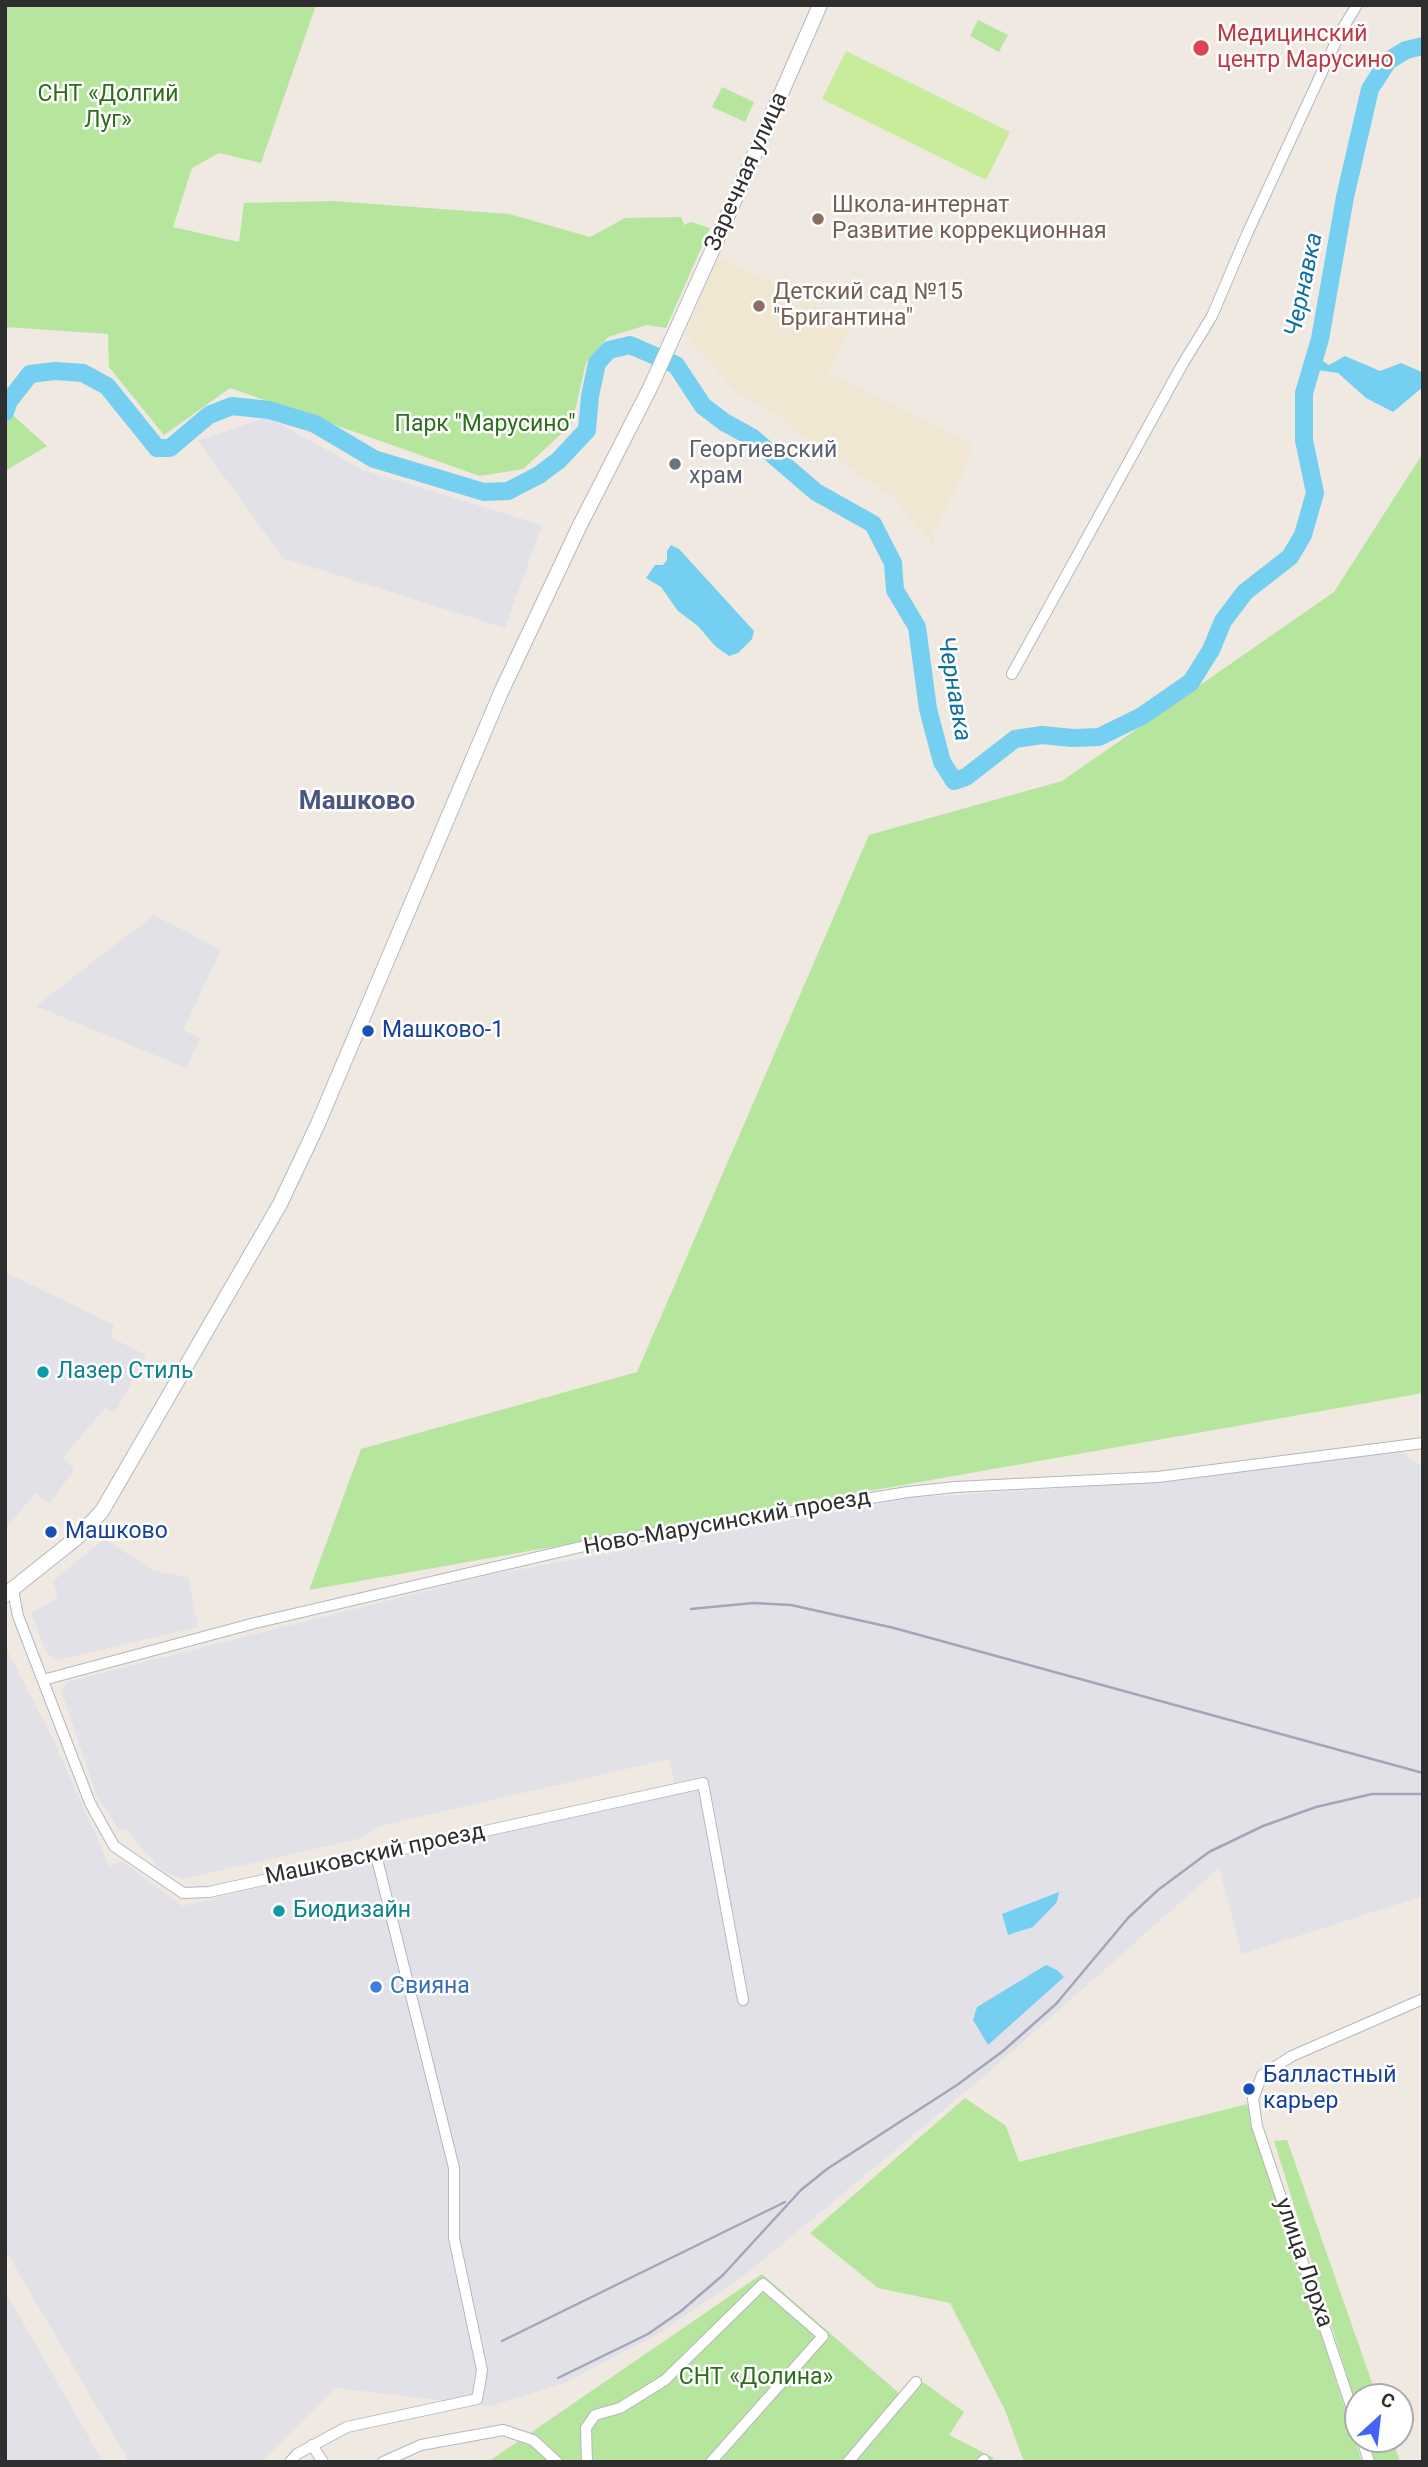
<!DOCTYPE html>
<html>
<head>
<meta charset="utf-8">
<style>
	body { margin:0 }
	#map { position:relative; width:1428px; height:2467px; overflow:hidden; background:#efe9e1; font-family:Roboto,sans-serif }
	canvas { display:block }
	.frame { position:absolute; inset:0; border:7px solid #2e2e2e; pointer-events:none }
	.north { position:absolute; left:1344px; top:2383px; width:70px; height:70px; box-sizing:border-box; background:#fff; border:2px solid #ababab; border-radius:50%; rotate:27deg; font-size:19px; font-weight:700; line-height:28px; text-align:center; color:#2e2e2e }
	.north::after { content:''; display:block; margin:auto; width:24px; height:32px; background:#4264fb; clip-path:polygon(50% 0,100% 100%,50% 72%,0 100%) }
</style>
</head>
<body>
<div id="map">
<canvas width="1428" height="2467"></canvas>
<div class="frame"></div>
<div class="north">С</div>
</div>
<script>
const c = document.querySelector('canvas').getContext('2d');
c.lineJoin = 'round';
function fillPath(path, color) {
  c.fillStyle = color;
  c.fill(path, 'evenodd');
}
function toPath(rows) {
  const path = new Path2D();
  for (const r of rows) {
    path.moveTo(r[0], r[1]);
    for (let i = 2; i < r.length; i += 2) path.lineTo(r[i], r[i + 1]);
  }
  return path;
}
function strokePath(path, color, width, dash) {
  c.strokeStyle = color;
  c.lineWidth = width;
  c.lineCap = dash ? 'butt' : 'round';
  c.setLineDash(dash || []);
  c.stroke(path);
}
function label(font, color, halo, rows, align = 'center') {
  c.font = font + ' Roboto,sans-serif';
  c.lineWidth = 5;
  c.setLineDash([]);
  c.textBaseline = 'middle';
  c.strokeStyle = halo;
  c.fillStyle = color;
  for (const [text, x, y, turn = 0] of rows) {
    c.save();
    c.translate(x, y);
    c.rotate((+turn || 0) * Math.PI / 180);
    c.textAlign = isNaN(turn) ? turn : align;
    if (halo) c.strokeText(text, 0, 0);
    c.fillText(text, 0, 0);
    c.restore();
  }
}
fillPath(toPath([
	[267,417,363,470,542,525,505,628,283,558,198,441],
	[154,915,221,950,183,1030,200,1038,186,1068,36,1006],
	[5,1272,114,1325,110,1337,146,1355,115,1413,105,1408,63,1457,74,1469,50,1504,36,1493,5,1529],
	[1399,1450,1418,1464,1423,1462,1423,1896,1242,1954,1219,1868,989,2072,751,2270,660,2333,564,2383,491,2406,336,2388,261,2462,129,2462,5,2249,5,1646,54,1741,110,1867,121,1861,182,1906,676,1788,669,1759,380,1826,362,1838,183,1879,161,1870,126,1829,119,1830,97,1796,61,1690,70,1681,489,1575,909,1498,1160,1482],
	[104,1539,154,1571,188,1577,198,1627,58,1660,47,1654,31,1613,58,1598,53,1581],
	[5,2291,103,2462,5,2462]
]), '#e3e1e8');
fillPath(toPath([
	[719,257,852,322,828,373,972,444,967,466,933,534,935,548,894,498,807,439,774,413,738,393,694,346,685,333]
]), '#f0e6d1');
fillPath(toPath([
	[5,5,316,5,261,163,219,153,192,168,173,227,239,242,244,203,333,201,509,214,590,237,625,218,681,217,684,225,691,222,710,228,666,328,647,325,608,337,586,363,572,424,523,469,480,476,230,388,164,435,109,367,108,334,5,327],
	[978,20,1008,35,999,52,970,36],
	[722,87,754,102,745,122,712,107],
	[5,408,47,446,5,471],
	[1423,453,1423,1393,309,1590,361,1449,637,1372,869,835,1062,781,1334,592],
	[965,2098,1006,2126,1019,2162,1247,2104,1362,2462,1024,2462,1005,2410,950,2303,878,2288,810,2233],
	[1287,2140,1377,2397,1358,2397,1358,2411,1274,2141],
	[762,2274,908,2401,923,2382,964,2412,949,2435,994,2458,990,2462,488,2462],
	[1367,2439,1392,2439,1400,2462,1374,2462]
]), '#b6e59e');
fillPath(toPath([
	[846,51,1010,132,986,180,822,99]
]), '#c9ec9a');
fillPath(toPath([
	[1345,356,1380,371,1401,363,1422,372,1423,387,1393,412,1366,398,1338,373,1317,370,1321,360,1329,365],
	[671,545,679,549,754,631,752,639,738,653,729,656,715,646,698,626,678,611,661,587,646,578,655,565,663,565,667,560,667,551],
	[1059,1892,1057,1902,1033,1927,1008,1935,1002,1914],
	[1046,1965,1057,1970,1064,1977,988,2045,973,2020,977,2007]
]), '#75cff0');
strokePath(toPath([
	[5,412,9,401,30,374,55,371,83,373,107,386,157,448,170,448,209,415,232,406,269,410,315,424,374,459,484,492,508,491,539,475,559,460,587,430,590,396,597,363,609,350,630,345,676,365,703,406,724,422,753,438,816,492,873,524,893,563,895,590,917,627,928,709,942,762,954,781,966,777,1015,739,1042,735,1073,738,1099,737,1142,716,1191,682,1211,650,1223,621,1245,592,1290,557,1303,535,1315,493,1304,440,1304,393,1320,339,1345,197,1370,89,1388,61,1406,50,1423,46]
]), '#75cff0', 18);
const minor = toPath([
	[1012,674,1182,365,1212,316,1247,234,1341,31,1357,5],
	[13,1590,18,1616,90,1803,114,1846,183,1893,209,1892,703,1783,743,2000],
	[43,1680,255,1623,602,1542,908,1492,955,1487,1158,1477,1423,1443],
	[1358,2427,1257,2126,1253,2099,1262,2075,1292,2056,1423,1999],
	[1362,2439,1369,2462],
	[312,2445,323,2462],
	[290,2462,297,2454,347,2427,477,2399,480,2383,482,2370,454,2238,454,2168,376,1855],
	[383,2462,421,2445,503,2430,533,2440,557,2462],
	[587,2462,586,2428,595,2415,620,2408,665,2380,763,2284,823,2336,711,2462],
	[848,2462,916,2382],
	[982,2462,984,2460]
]);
const tertiary = toPath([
	[5,1595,79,1536,102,1511,280,1204,317,1126,502,690,580,525,650,388,716,242,820,5]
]);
strokePath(minor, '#b4b7c1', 12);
strokePath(tertiary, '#b4b7c1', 16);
strokePath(minor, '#fff', 10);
strokePath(tertiary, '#fff', 14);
strokePath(toPath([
	[691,1609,753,1603,791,1605,894,1628,1423,1773],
	[502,2341,785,2202],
	[558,2378,648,2334,681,2311,723,2275,801,2190,827,2169,957,2085,1003,2051,1056,2004,1128,1918,1158,1890,1209,1852,1263,1826,1316,1807,1372,1794,1423,1794]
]), '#a3a6b8', 2.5);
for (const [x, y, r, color] of [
	[1201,48,9,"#e0444e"],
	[818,219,7,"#8d6e63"],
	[759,306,7,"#8d6e63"],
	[675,464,7,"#6b7280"],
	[368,1031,7,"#1a4fb4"],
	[43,1372,7,"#0f9aa8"],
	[51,1532,7,"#1a4fb4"],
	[279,1911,7,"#0f9aa8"],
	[376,1987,7,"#3f7fe0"],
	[1249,2089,7,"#1a4fb4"]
]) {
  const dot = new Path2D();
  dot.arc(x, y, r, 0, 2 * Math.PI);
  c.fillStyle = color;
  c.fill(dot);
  strokePath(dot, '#fff', 2.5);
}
label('23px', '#be3a42', '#fff', [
	["Медицинский",1217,35],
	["центр Марусино",1217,61]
], 'left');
label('23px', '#2c6e1b', '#fff', [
	["СНТ «Долгий",108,95],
	["Луг»",108,121],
	["Парк \"Марусино\"",485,425],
	["СНТ «Долина»",756,2378]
]);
label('23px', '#2e2e2e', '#fff', [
	["Заречная улица",747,172,-66],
	["Ново-Марусинский проезд",727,1523,-10],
	["Машковский проезд",375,1855,-12],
	["улица Лорха",1303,2263,71]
]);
label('23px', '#785e54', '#fff', [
	["Школа-интернат",832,206],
	["Развитие коррекционная",832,232],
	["Детский сад №15",773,293],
	["\"Бригантина\"",773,319]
], 'left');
label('23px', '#5b616d', '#fff', [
	["Георгиевский",689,451],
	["храм",689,477]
], 'left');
label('23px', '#164399', '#fff', [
	["Машково-1",382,1031],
	["Машково",65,1532],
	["Балластный",1263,2076],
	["карьер",1263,2102]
], 'left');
label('23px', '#0d838f', '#fff', [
	["Лазер Стиль",57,1372],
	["Биодизайн",293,1911]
], 'left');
label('23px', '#366cbe', '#fff', [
	["Свияна",390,1987]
], 'left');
label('italic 24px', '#0d6fa3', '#fff', [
	["Чернавка",1305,285,-78],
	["Чернавка",953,689,80]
]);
label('bold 26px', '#4d5680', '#fff', [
	["Машково",357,802]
]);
</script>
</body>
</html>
